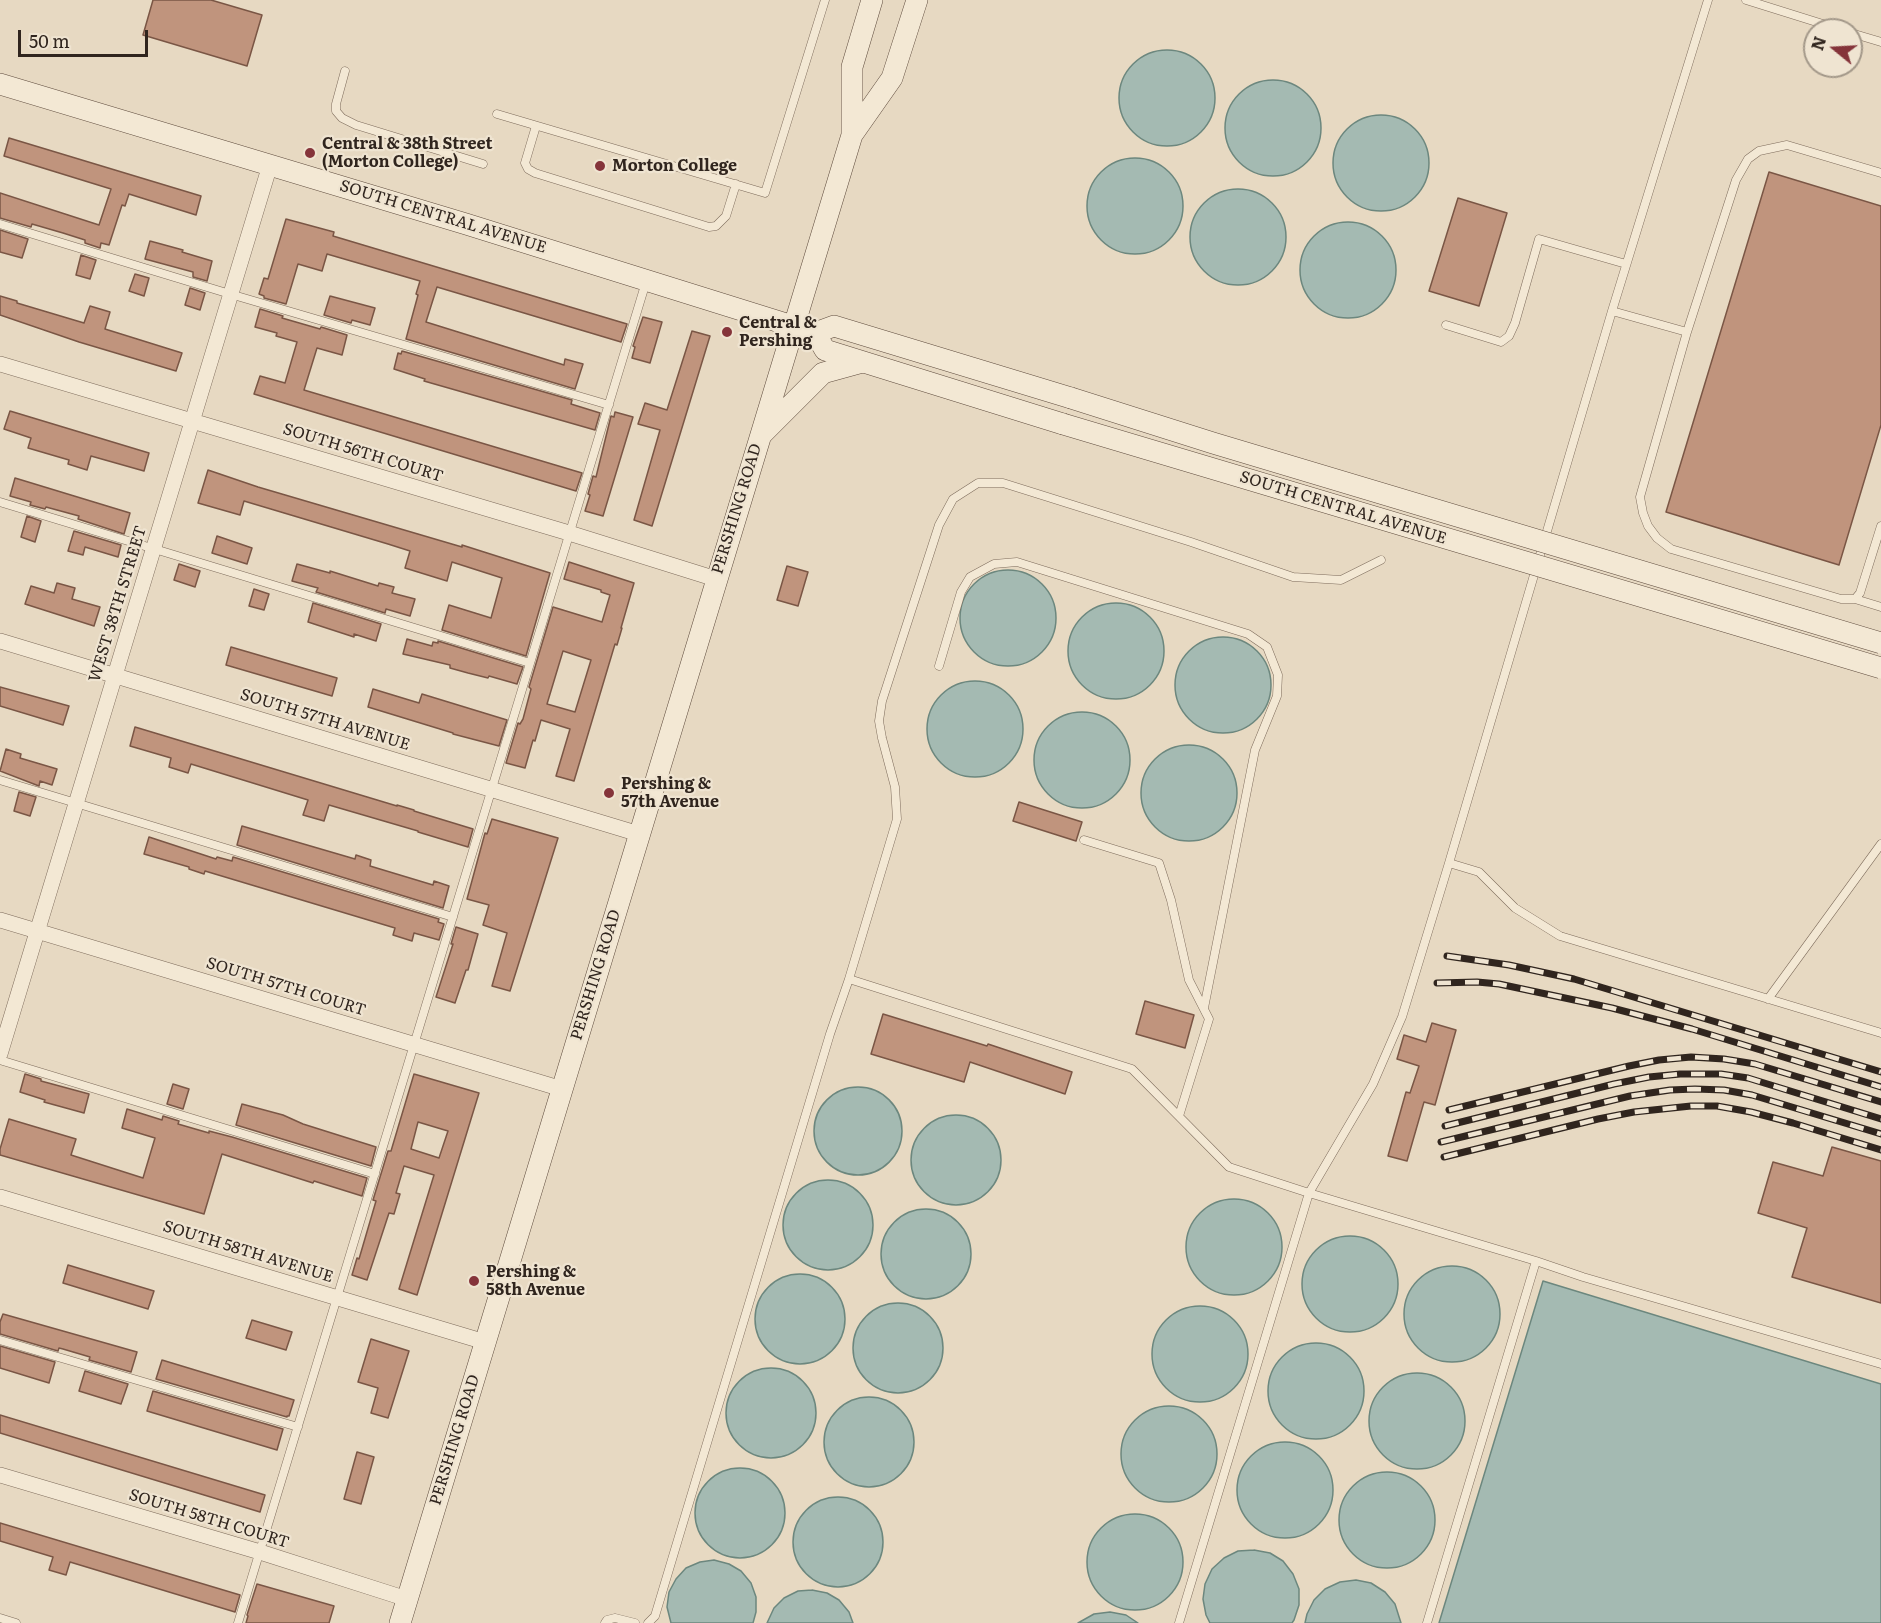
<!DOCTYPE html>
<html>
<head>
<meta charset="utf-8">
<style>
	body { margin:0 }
	#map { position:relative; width:1881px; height:1623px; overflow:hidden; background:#e7d9c2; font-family:Literata,serif }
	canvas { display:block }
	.north { position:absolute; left:1803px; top:18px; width:60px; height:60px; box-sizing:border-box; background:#efe4d1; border:2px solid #a39889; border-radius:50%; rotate:288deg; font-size:16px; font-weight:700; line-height:24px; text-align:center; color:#30251e }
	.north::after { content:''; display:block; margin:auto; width:21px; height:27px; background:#85343a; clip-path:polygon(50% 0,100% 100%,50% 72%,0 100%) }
	.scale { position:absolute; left:18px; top:30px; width:130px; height:27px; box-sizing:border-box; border:3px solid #30251e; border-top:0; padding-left:8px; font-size:18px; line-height:21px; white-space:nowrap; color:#30251e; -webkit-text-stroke:4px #efe4d1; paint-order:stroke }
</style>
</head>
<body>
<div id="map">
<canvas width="1881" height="1623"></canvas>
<div class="north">N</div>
<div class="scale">50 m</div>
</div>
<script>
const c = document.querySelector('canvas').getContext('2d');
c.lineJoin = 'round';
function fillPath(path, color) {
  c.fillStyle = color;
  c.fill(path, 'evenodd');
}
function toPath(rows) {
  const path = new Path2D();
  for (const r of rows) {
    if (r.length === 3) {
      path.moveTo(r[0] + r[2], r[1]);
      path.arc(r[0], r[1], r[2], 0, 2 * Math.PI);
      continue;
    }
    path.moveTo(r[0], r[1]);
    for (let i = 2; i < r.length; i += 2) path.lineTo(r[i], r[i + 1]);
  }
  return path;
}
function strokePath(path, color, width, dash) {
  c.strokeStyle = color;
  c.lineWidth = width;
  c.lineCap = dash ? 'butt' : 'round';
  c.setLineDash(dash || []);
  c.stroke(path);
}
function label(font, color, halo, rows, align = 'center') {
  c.font = font + ' Literata,serif';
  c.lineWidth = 4.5;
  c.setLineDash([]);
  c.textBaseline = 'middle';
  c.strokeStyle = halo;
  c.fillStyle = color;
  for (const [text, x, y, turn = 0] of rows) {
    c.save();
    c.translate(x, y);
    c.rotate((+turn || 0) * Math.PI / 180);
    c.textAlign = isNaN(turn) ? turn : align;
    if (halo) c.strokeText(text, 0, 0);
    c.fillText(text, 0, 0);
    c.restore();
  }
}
const water = toPath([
	[1167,98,48],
	[1273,128,48],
	[1381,163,48],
	[1135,206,48],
	[1238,237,48],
	[1348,270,48],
	[1008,618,48],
	[1116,651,48],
	[1223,685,48],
	[975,729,48],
	[1082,760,48],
	[1189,793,48],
	[858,1131,44],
	[956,1160,45],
	[828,1225,45],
	[1234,1247,48],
	[926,1254,45],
	[1350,1284,48],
	[1452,1314,48],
	[800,1319,45],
	[1543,1281,1881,1384,1881,1623,1439,1623,1543,1281],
	[898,1348,45],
	[1200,1354,48],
	[1316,1391,48],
	[771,1413,45],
	[1417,1421,48],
	[869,1442,45],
	[1169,1454,48],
	[1285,1490,48],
	[740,1513,45],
	[1387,1520,48],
	[838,1542,45],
	[1135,1562,48],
	[1254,1550,1270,1553,1283,1561,1293,1574,1299,1589,1299,1605,1294,1620,1292,1623,1210,1623,1206,1615,1203,1599,1205,1584,1212,1569,1224,1558,1238,1551,1254,1550],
	[714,1560,729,1564,741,1571,751,1583,756,1597,756,1612,753,1623,671,1623,667,1607,669,1592,676,1579,686,1568,700,1562,714,1560],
	[1356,1580,1371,1583,1385,1592,1395,1604,1401,1623,1305,1623,1307,1614,1314,1600,1325,1589,1340,1582,1356,1580],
	[812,1590,827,1593,839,1600,849,1612,853,1623,767,1623,774,1608,784,1598,798,1591,812,1590],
	[1110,1612,1126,1615,1138,1623,1078,1623,1094,1614,1110,1612]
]);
fillPath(water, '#a4bab2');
strokePath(water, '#6c877e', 1.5);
const building = toPath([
	[153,0,211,0,262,15,247,66,143,35,153,0],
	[9,138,201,196,196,215,129,194,125,206,122,205,109,245,101,243,100,248,85,243,85,240,63,233,32,224,31,227,0,218,0,193,99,225,111,189,4,156,9,138],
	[1769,172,1881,206,1881,425,1839,565,1666,512,1769,172],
	[1458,198,1507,213,1479,306,1429,291,1458,198],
	[286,219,334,232,333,236,627,324,621,342,437,287,426,322,564,365,565,359,583,364,575,389,406,339,418,295,416,294,420,281,327,254,322,271,298,264,286,304,264,298,264,296,259,294,264,278,268,279,286,219],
	[0,230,28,239,22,258,0,252,0,230],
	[150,241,183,250,182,252,212,261,207,281,193,277,193,272,145,259,150,241],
	[81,255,96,260,90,279,76,275,81,255],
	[135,274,149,278,144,296,129,291,135,274],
	[190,288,205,293,200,310,185,305,190,288],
	[0,296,17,301,17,303,84,323,90,306,110,312,105,329,182,353,176,371,79,342,0,315,0,296],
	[330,296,375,308,370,325,352,320,351,323,324,315,330,296],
	[260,309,283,316,282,318,320,329,321,327,347,335,342,355,317,348,304,390,582,473,576,491,254,394,260,376,285,383,297,342,276,336,277,333,255,327,260,309],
	[643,317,662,322,650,363,632,358,635,347,633,346,643,317],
	[692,331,710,336,652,526,634,520,660,430,638,424,645,403,667,410,692,331],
	[402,351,572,400,571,404,600,413,595,430,424,381,425,379,394,369,398,353,401,354,402,351],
	[10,411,149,453,144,471,91,456,87,470,68,464,69,460,28,448,31,438,4,429,10,411],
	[615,412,633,417,603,516,585,511,590,495,588,494,593,476,596,477,611,416,614,417,615,412],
	[208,470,258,487,462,547,462,545,550,573,526,656,442,630,449,605,491,618,502,578,452,562,447,581,405,568,410,551,388,544,244,501,240,515,198,503,208,470],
	[15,478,130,513,124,534,78,519,79,516,46,507,45,509,30,505,31,502,10,496,15,478],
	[27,516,41,521,35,542,21,537,27,516],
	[74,531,121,545,118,557,85,547,83,555,68,551,74,531],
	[217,536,252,548,247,564,212,553,217,536],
	[569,562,634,583,621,628,622,628,617,645,615,644,574,781,556,776,570,729,541,720,535,741,533,740,525,768,506,763,518,723,520,724,523,719,531,689,529,687,553,607,602,622,610,595,601,592,601,590,564,579,569,562],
	[563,651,591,660,575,712,547,704,563,651],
	[179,564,200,571,195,587,174,580,179,564],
	[297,564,330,573,330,571,378,586,379,583,394,587,392,593,415,599,410,616,386,609,385,613,316,592,318,588,292,581,297,564],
	[787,566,808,572,798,606,777,600,787,566],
	[57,583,75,588,72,599,100,607,94,626,25,604,31,586,54,593,57,583],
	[254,589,269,594,264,610,249,606,254,589],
	[313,603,381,624,376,641,354,634,354,637,308,622,313,603],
	[407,639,432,646,433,642,438,643,438,641,523,667,517,684,489,676,488,678,468,673,450,668,450,665,403,654,407,639],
	[231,647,337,678,332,696,226,665,231,647],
	[0,687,69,706,63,725,0,706,0,687],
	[373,689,419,703,422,694,507,720,499,746,453,734,453,733,368,707,373,689],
	[135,727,397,806,397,805,414,810,414,811,473,829,468,847,418,832,418,831,329,805,324,821,303,815,308,800,191,764,188,773,169,767,171,758,130,746,135,727],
	[6,749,21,754,20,758,57,769,52,785,40,781,39,786,0,771,6,749],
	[19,792,36,797,30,816,14,811,19,792],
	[1019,802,1082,822,1076,841,1013,821,1019,802],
	[492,819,558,838,510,991,492,986,507,933,483,925,489,905,467,899,485,833,487,834,492,819],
	[242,826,355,859,356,855,371,860,370,866,433,885,434,881,449,886,443,908,237,845,242,826],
	[149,837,216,859,217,857,232,861,233,857,439,919,438,922,444,924,439,940,414,933,412,941,393,935,395,928,205,871,204,874,189,869,189,867,144,854,149,837],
	[456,927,478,934,468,970,466,970,455,1003,436,997,453,944,451,944,456,927],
	[1145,1001,1194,1015,1185,1048,1136,1034,1145,1001],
	[883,1014,987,1046,988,1044,1072,1072,1065,1094,970,1062,964,1082,871,1054,883,1014],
	[1432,1023,1456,1030,1435,1105,1424,1102,1407,1161,1388,1156,1406,1092,1410,1093,1419,1066,1397,1059,1404,1035,1426,1042,1432,1023],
	[25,1074,41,1079,41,1081,89,1094,84,1113,44,1102,45,1100,20,1092,25,1074],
	[414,1074,479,1093,417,1295,399,1289,434,1175,404,1166,396,1193,400,1194,394,1214,389,1213,367,1280,352,1275,357,1258,359,1259,376,1201,373,1200,388,1151,391,1151,414,1074],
	[418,1122,448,1131,439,1158,411,1149,418,1122],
	[173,1084,189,1089,183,1109,167,1104,173,1084],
	[242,1104,283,1115,303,1124,376,1147,371,1166,236,1125,242,1104],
	[127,1109,162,1120,163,1116,179,1121,178,1124,209,1133,209,1131,232,1137,367,1178,362,1196,314,1181,313,1183,222,1154,204,1214,0,1155,0,1149,9,1119,76,1139,71,1155,143,1178,155,1138,122,1128,127,1109],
	[1832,1147,1881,1161,1881,1303,1792,1277,1807,1228,1758,1213,1773,1162,1823,1176,1832,1147],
	[68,1265,154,1291,148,1309,63,1283,68,1265],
	[3,1314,137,1352,131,1372,89,1360,90,1357,63,1349,59,1348,58,1351,0,1334,0,1322,3,1314],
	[252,1320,292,1332,286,1350,246,1338,252,1320],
	[371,1339,409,1351,388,1418,371,1413,378,1388,358,1382,371,1339],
	[0,1346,55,1362,49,1383,0,1368,0,1346],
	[162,1360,294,1400,289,1416,287,1416,287,1417,156,1379,162,1360],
	[85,1371,128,1384,121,1404,79,1391,85,1371],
	[153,1391,283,1429,277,1450,147,1411,153,1391],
	[0,1415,265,1495,260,1512,0,1433,0,1415],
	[357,1452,374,1457,361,1504,344,1499,357,1452],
	[0,1523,240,1595,235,1612,70,1562,66,1575,49,1570,53,1557,0,1541,0,1523],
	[257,1584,334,1606,329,1623,246,1623,248,1616,247,1615,257,1584]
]);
fillPath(building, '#c0947d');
strokePath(building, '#7a5645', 1.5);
const service = toPath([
	[1746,0,1842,30],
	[1851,33,1881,42],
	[345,71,336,104,336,111,342,118,356,125,483,164],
	[497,114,765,193,825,0],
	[536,126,525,163,528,169,535,173,709,227,716,226,726,216,736,184],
	[1881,173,1787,145,1759,151,1748,159,1736,180,1687,332,1640,497,1643,513,1648,526,1657,538,1671,549,1841,599,1855,599,1860,593,1881,526],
	[0,224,230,294,609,405],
	[1612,311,1687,332],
	[1446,325,1501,342,1509,336,1515,323,1539,239,1626,264],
	[0,502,530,663],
	[1855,599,1881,607],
	[939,666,961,592,970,577,994,564,1017,562,1248,634,1267,647,1278,675,1277,696,1255,750,1204,1008],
	[0,780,453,917],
	[1084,840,1159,863,1171,900,1189,980,1209,1019,1179,1116],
	[1449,863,1612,311,1708,0],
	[849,979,897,819,895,787,882,738,879,721,882,701,939,525,953,499,978,483,1003,483,1191,542,1293,577,1341,580,1381,560],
	[1768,999,1881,844],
	[0,1060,375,1174],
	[1536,1261,1583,1277,1881,1364],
	[0,1340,298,1427],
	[0,1618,16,1623],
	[238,1623,646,282],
	[605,1623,607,1620,615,1618,635,1623],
	[648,1623,655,1616,830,1034,849,979,1132,1069,1229,1167,1309,1193,1373,1084,1402,1017,1449,863,1479,872,1515,908,1560,936,1881,1033],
	[1179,1623,1309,1193,1536,1261,1427,1623]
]);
const minor = toPath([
	[0,364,569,533,716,579],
	[0,641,639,834],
	[0,920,562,1089],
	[0,1054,270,165],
	[0,1197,485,1342],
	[0,1475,260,1552,407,1599]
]);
const secondary = toPath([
	[0,84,466,224,815,333,834,326,1071,398],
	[852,135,892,78,917,0],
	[815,333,825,350,1063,424],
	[762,434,823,373,863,362],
	[400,1623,852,135,852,67,872,0]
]);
strokePath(service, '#7e6c5c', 9);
strokePath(minor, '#7e6c5c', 16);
strokePath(secondary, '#604d3f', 22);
strokePath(service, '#f3e8d4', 8);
strokePath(minor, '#f3e8d4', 15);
strokePath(secondary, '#f3e8d4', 21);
const rail = toPath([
	[1447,956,1509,965,1574,979,1881,1072],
	[1437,983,1477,982,1499,984,1612,1008,1692,1029,1881,1087],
	[1449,1110,1629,1066,1659,1060,1691,1057,1724,1059,1755,1064,1881,1102],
	[1445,1126,1614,1084,1649,1077,1680,1074,1721,1074,1748,1078,1881,1119],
	[1441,1142,1630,1096,1670,1090,1695,1089,1724,1090,1752,1095,1881,1134],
	[1444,1157,1598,1119,1634,1112,1691,1106,1717,1106,1751,1112,1793,1123,1881,1150]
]);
strokePath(rail, '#30251e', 7);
strokePath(rail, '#efe4d1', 4.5, [14]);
const secondaryBridge = toPath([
	[1071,398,1213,443,1881,643],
	[1063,424,1881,668]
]);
strokePath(secondaryBridge, '#604d3f', 22, []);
strokePath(secondaryBridge, '#f3e8d4', 21);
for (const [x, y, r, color] of [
	[310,153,6,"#85343a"],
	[600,166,6,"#85343a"],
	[727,332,6,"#85343a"],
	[609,793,6,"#85343a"],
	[474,1281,6,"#85343a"]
]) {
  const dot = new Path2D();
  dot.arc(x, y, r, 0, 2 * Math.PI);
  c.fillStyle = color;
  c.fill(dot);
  strokePath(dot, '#efe4d1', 2);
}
label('bold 16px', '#30251e', '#efe4d1', [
	["Central & 38th Street",322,144],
	["(Morton College)",322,162],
	["Morton College",612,166],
	["Central &",739,323],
	["Pershing",739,341],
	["Pershing &",621,784],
	["57th Avenue",621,802],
	["Pershing &",486,1272],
	["58th Avenue",486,1290]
], 'left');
label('16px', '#30251e', '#efe4d1', [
	["SOUTH CENTRAL AVENUE",443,217,17],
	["SOUTH 56TH COURT",363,453,17],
	["SOUTH CENTRAL AVENUE",1343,508,17],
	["PERSHING ROAD",737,509,-73],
	["WEST 38TH STREET",118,604,-73],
	["SOUTH 57TH AVENUE",325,720,17],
	["PERSHING ROAD",596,975,-73],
	["SOUTH 57TH COURT",286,987,17],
	["SOUTH 58TH AVENUE",248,1252,17],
	["PERSHING ROAD",455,1440,-73],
	["SOUTH 58TH COURT",209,1519,17]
]);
</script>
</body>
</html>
